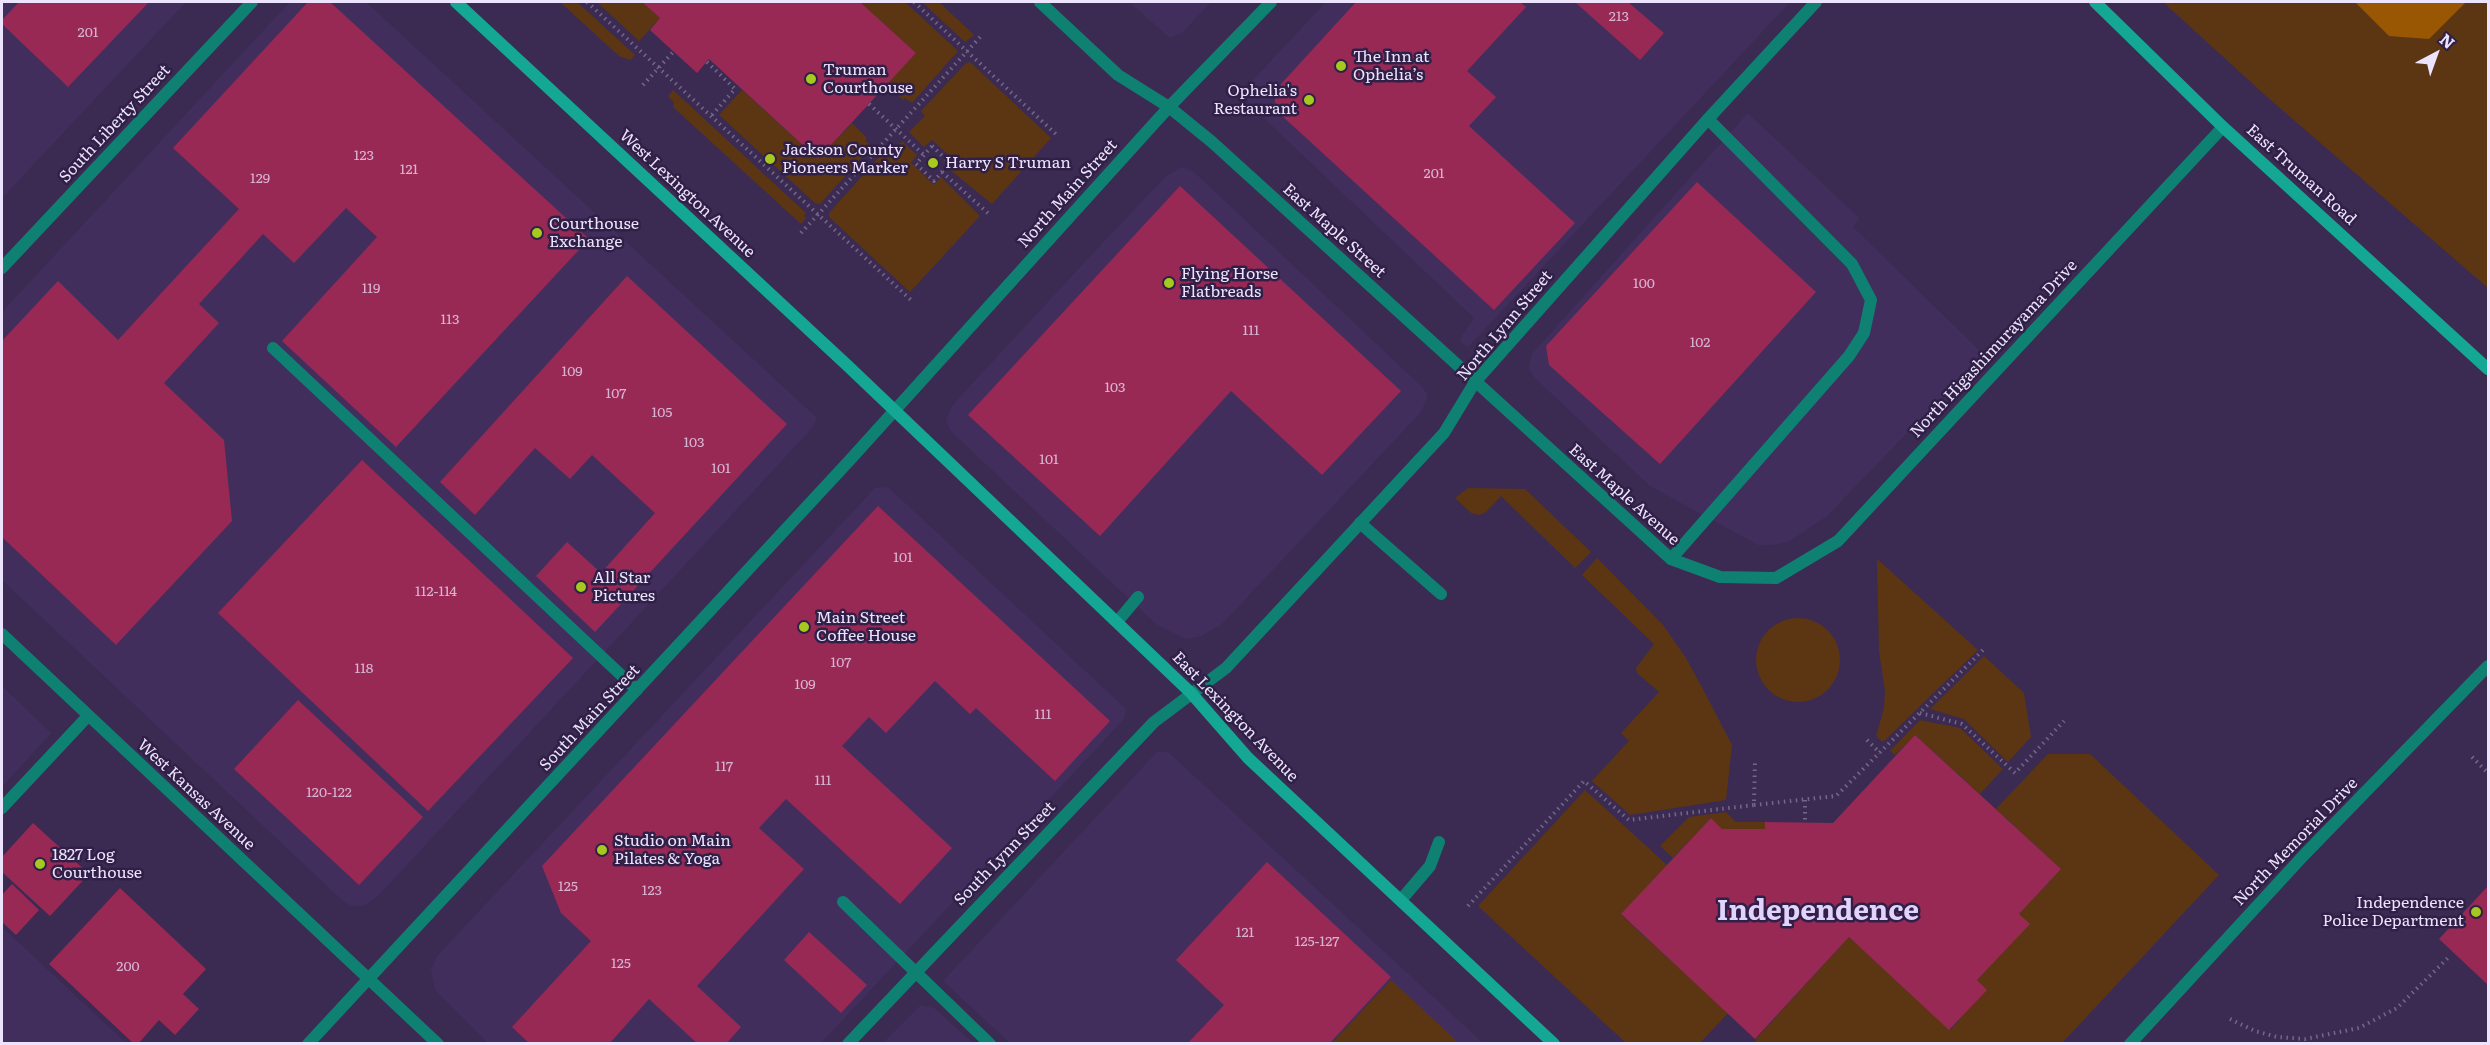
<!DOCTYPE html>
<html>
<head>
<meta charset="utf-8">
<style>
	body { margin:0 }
	#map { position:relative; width:2490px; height:1045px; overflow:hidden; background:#3b2b52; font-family:Literata,serif }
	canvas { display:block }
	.frame { position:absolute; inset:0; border:3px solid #ece3fc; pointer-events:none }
	.north { position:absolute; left:2406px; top:24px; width:60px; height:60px; -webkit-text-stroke:4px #302047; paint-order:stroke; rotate:41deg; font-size:16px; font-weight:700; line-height:24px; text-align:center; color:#ece3fc }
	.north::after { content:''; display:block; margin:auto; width:21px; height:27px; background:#ece3fc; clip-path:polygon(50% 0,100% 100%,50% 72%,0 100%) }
</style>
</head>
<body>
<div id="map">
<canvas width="2490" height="1045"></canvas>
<div class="frame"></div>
<div class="north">N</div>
</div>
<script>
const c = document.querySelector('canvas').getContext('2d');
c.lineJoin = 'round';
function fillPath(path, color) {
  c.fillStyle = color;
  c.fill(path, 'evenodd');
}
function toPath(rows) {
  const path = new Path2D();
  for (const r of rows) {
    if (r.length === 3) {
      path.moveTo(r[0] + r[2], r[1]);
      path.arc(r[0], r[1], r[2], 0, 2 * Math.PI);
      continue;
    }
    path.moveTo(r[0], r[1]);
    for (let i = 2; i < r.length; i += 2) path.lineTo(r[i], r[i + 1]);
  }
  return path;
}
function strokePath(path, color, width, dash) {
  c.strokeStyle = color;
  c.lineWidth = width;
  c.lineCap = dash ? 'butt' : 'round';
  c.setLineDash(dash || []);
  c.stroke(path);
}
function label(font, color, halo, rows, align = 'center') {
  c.font = font + ' Literata,serif';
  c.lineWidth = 5;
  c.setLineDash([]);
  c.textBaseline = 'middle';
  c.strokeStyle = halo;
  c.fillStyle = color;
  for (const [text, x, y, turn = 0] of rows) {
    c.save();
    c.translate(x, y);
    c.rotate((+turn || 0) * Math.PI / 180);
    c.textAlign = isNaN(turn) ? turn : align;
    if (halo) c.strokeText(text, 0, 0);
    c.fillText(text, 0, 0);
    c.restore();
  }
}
fillPath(toPath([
	[2,2,186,2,2,198],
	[290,2,366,2,817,418,813,427,378,896,363,906,350,906,342,900,2,580,2,312],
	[1129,2,1211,2,1182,33,1170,38],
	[1326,2,1790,2,1468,347,1460,342,1461,337,1474,318,1248,103,1247,91,1252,81],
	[1748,113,1859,218,1853,227,1983,354,1827,516,1788,542,1772,545,1758,545,1650,486,1536,379,1530,371,1529,365,1532,354],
	[1182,167,1194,172,1420,385,1426,392,1427,400,1420,413,1222,624,1201,636,1186,639,1156,624,959,439,950,430,946,421,951,408,957,400,1096,250,1166,176],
	[888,487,1126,709,1124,719,821,1043,488,1043,435,990,431,969,438,955,862,502,875,488],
	[2,686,51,733,2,787],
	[1157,752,1168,752,1483,1043,1010,1043,943,981],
	[2,927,126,1043,2,1043],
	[921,1005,934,1008,973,1043,883,1043]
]), '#412e5d');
fillPath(toPath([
	[560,2,577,2,635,55,630,60,619,56],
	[597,2,642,2,660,18,639,41],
	[860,2,905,2,958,51,912,103,905,98,903,100,886,85,916,53],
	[922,2,939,2,974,35,965,42],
	[2163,2,2488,2,2488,288,2265,95],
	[970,62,1051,138,992,204,949,169,955,161,932,140,924,147,909,132,925,116,921,111,966,63],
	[673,90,806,213,804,216,806,218,801,224,673,107,674,102,668,96],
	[742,90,818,159,852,123,867,138,865,141,872,146,820,204,815,203,719,115],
	[902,141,917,155,911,163,934,185,941,177,980,216,910,292,829,217,829,213,881,155,885,159],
	[1468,488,1525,489,1591,552,1575,568,1501,496,1486,512,1479,515,1471,513,1455,498],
	[1597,558,1663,625,1686,658,1705,693,1732,745,1726,800,1630,815,1592,781,1629,741,1621,733,1659,692,1637,673,1636,668,1654,644,1582,575],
	[1877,559,1978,650,1883,742,1876,736,1884,708,1885,691,1879,651],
	[1798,660,42],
	[1984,656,2024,693,2031,737,2008,762,1964,719,1930,709],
	[1920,720,1960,728,2003,769,1980,794,1915,735,1895,755,1890,751],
	[2048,754,2090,754,2219,875,2062,1043,1755,1044,1756,1039,1849,937,1950,1030,1986,990,1977,980,2029,924,2019,914,2061,869,1996,809],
	[1585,790,1667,865,1621,915,1728,1013,1700,1043,1626,1043,1478,906],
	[1726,812,1736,822,1765,822,1765,829,1722,829,1711,818,1673,858,1660,846,1689,817],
	[1391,980,1459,1043,1332,1043]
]), '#5c3612');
fillPath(toPath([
	[2355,2,2466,2,2429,39,2389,36]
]), '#9a5703');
fillPath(toPath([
	[19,2,149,2,68,87,2,24,2,20],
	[308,2,330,2,589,239,396,447,282,341,377,237,346,208,294,263,263,234,199,304,219,323,164,383,224,440,232,521,116,645,2,537,2,341,58,281,118,340,239,209,173,148],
	[642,2,860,2,916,53,818,159,709,59,697,73,650,30,660,18],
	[1356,2,1520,2,1526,7,1467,71,1496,97,1469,126,1575,223,1494,310,1280,114,1275,105,1275,94,1282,83],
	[1575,2,1628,2,1664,33,1640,60],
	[1697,182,1816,292,1660,464,1549,365,1546,346],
	[1180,186,1401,391,1322,475,1231,391,1100,536,968,415],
	[627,276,787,424,595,632,536,576,567,542,601,573,655,513,592,455,570,479,535,448,475,515,440,482],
	[362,460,573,658,428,811,218,613],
	[878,506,1110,721,1055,781,976,708,970,714,935,681,886,733,869,717,842,746,952,848,900,904,786,799,759,828,804,869,697,986,741,1027,726,1044,698,1044,649,999,609,1044,530,1044,512,1027,591,941,561,913,542,866],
	[298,700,423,817,359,885,234,769],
	[1915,735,2061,869,2019,914,2030,924,1977,980,1987,990,1949,1030,1849,937,1755,1039,1621,914,1711,818,1722,829,1765,829,1765,822,1833,823],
	[33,823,89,874,50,916,2,872,2,857],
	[1267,862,1391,977,1329,1044,1187,1044,1224,1005,1176,960],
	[12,884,39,910,16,935,2,922,2,895],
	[2488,886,2488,985,2439,939],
	[120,888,206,969,183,994,199,1009,175,1035,159,1020,138,1044,134,1044,49,964],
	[809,932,867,985,841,1013,784,960]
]), '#982955');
strokePath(toPath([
	[587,2,911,300],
	[914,2,1059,137],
	[707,62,735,89,711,116],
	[643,85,673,52],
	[869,104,924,155],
	[932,146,950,163,934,181,916,164,932,146],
	[942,172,989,214],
	[801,233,982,35],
	[1920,713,1962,724,2015,773,2064,721],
	[1867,740,1880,753],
	[2472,757,2488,773],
	[1805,800,1805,822],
	[1754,805,1836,796,1985,648],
	[1468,906,1584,781,1629,820,1754,805,1755,759],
	[2230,1019,2255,1031,2277,1037,2305,1039,2359,1028,2397,1008,2450,956]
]), '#75678a', 4, [1.5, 4.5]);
strokePath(toPath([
	[273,348,637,690],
	[1360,523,1441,594],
	[1671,559,1849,356,1864,333,1871,300,1852,264,1708,119],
	[1117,622,1138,597],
	[2,808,88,716],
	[1401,900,1430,866,1439,842],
	[843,902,990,1044]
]), '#0e8173', 12);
strokePath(toPath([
	[1040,2,1118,75,1169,107,1212,142,1671,559,1720,577,1776,578,1838,541,2223,127],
	[2,268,252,2],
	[2,634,438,1044],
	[308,1044,849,461,1169,107,1271,2],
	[848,1044,1154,722,1226,668,1444,433,1475,382,1708,119,1816,2],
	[2130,1044,2304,855,2488,666]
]), '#0e8173', 12);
strokePath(toPath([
	[456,2,849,367,1191,693,1248,758,1554,1044],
	[2095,2,2223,127,2488,369]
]), '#14a794', 12);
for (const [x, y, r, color] of [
	[1341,66,6,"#a7c81f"],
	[811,79,6,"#a7c81f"],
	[1309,100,6,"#a7c81f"],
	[770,159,6,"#a7c81f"],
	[933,163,6,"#a7c81f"],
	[537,233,6,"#a7c81f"],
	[1169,283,6,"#a7c81f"],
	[581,587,6,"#a7c81f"],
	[804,627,6,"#a7c81f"],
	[602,850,6,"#a7c81f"],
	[40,864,6,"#a7c81f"],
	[2476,912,6,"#a7c81f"]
]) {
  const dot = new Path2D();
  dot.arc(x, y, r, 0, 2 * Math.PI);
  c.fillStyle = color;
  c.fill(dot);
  strokePath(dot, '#302047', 2);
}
label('14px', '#d7b4d2', null, [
	["213",1619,17],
	["201",88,33],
	["123",364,156],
	["121",409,170],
	["201",1434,174],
	["129",260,179],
	["100",1644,284],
	["119",371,289],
	["113",450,320],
	["111",1251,331],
	["102",1700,343],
	["109",572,372],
	["103",1115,388],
	["107",616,394],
	["105",662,413],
	["103",694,443],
	["101",1049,460],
	["101",721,469],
	["101",903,558],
	["112-114",436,592],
	["107",841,663],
	["118",364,669],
	["109",805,685],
	["111",1043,715],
	["117",724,767],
	["111",823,781],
	["120-122",329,793],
	["125",568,887],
	["123",652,891],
	["121",1245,933],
	["125-127",1317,942],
	["125",621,964],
	["200",128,967]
]);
label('16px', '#ece3fc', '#302047', [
	["The Inn at",1353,57],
	["Ophelia’s",1353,75],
	["Truman",823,70],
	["Courthouse",823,88],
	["Ophelia's",1297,91,"right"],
	["Restaurant",1297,109,"right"],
	["Jackson County",782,150],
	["Pioneers Marker",782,168],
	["Harry S Truman",945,163],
	["Courthouse",549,224],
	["Exchange",549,242],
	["Flying Horse",1181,274],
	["Flatbreads",1181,292],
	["All Star",593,578],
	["Pictures",593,596],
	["Main Street",816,618],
	["Coffee House",816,636],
	["Studio on Main",614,841],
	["Pilates & Yoga",614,859],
	["1827 Log",52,855],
	["Courthouse",52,873],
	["Independence",2464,903,"right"],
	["Police Department",2464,921,"right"]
], 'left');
label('16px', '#ece3fc', '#302047', [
	["South Liberty Street",115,124,-47],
	["East Truman Road",2301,175,42],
	["West Lexington Avenue",687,194,43],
	["North Main Street",1068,194,-48],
	["East Maple Street",1334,231,42],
	["North Lynn Street",1505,326,-50],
	["North Higashimurayama Drive",1994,349,-47],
	["East Maple Avenue",1624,495,42],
	["East Lexington Avenue",1235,717,46],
	["South Main Street",590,718,-47],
	["West Kansas Avenue",196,795,43],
	["North Memorial Drive",2296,842,-46],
	["South Lynn Street",1005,854,-46]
]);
label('bold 28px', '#e1d3fb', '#302047', [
	["Independence",1818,912]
]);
</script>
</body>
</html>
